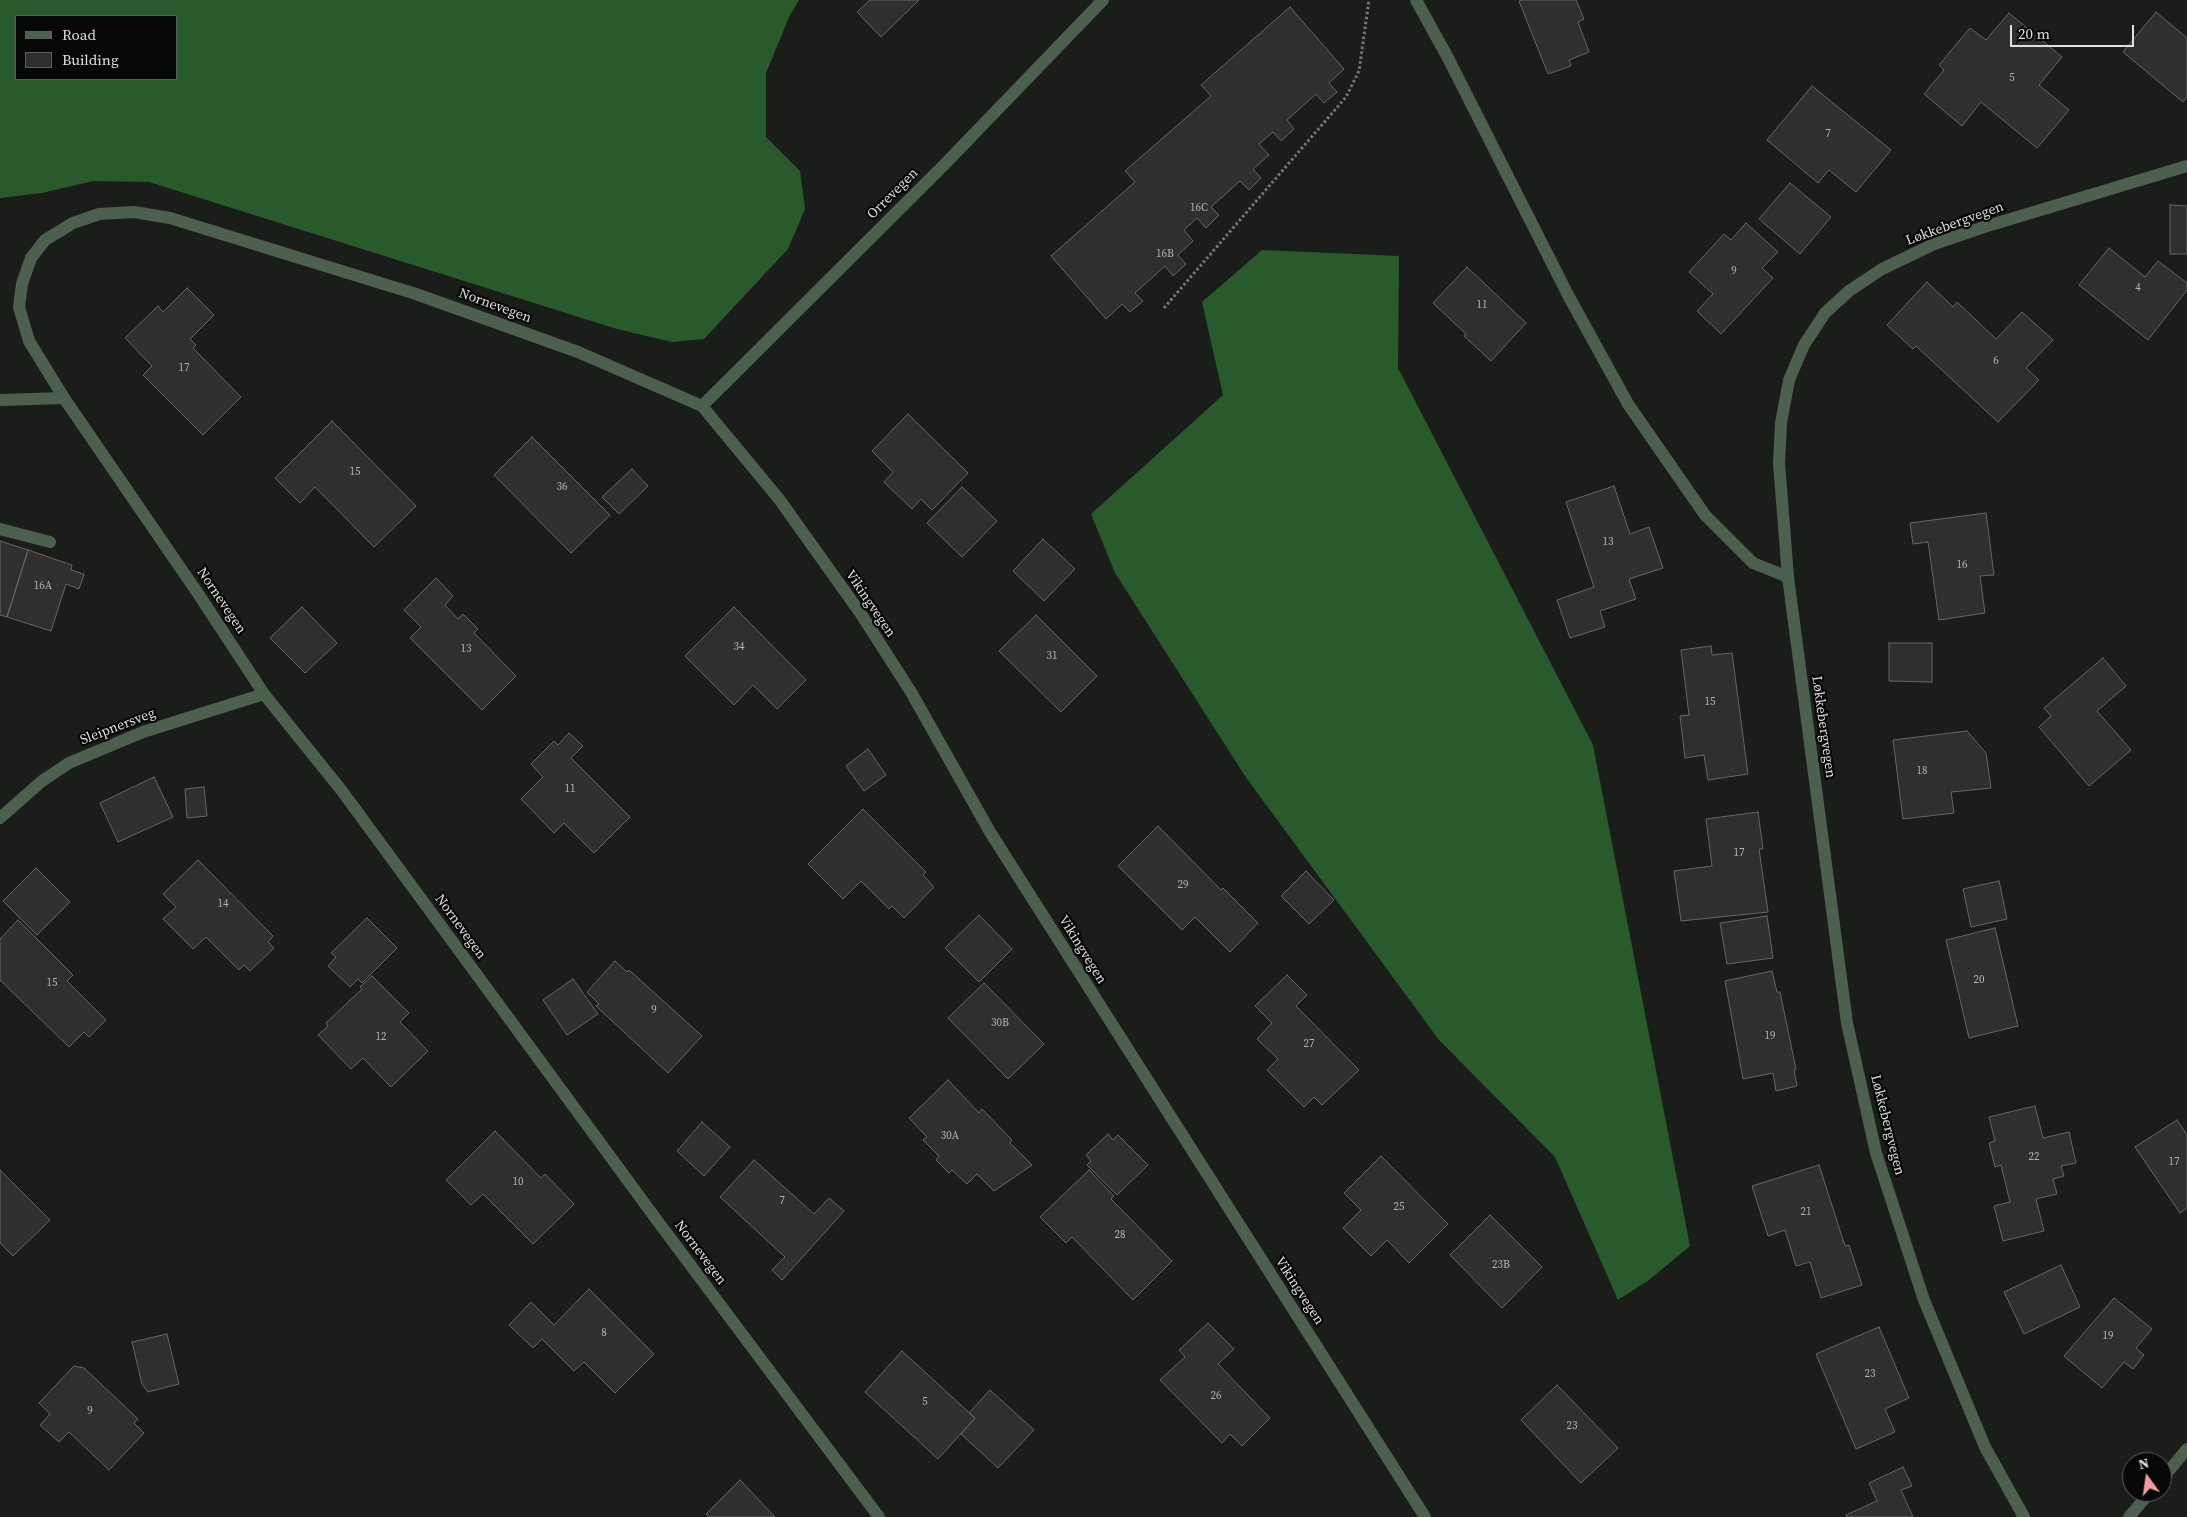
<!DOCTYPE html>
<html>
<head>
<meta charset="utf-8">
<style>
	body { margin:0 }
	#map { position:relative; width:2187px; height:1517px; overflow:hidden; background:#1b1d1b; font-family:"Source Serif 4",serif }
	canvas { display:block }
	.legend { position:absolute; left:15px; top:15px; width:162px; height:65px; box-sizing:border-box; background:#060706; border:1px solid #5c5d5c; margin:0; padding:6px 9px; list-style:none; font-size:15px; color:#dedfde }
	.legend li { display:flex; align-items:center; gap:10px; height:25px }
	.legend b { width:25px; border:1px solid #5c5d5c }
	.north { position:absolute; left:2122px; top:1452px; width:50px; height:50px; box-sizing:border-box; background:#060706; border:1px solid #5c5d5c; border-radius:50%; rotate:346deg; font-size:14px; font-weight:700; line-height:20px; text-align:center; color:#dedfde }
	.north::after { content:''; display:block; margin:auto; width:18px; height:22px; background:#f49b9f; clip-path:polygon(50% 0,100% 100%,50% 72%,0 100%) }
	.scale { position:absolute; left:2010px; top:25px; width:124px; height:22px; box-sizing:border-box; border:2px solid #dedfde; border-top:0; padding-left:6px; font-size:15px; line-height:18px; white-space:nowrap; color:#dedfde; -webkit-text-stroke:4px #060706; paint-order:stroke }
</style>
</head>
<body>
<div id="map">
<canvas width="2187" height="1517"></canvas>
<ul class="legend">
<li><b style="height:6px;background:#4c614d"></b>Road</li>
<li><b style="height:14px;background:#312e2e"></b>Building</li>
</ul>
<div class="north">N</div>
<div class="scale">20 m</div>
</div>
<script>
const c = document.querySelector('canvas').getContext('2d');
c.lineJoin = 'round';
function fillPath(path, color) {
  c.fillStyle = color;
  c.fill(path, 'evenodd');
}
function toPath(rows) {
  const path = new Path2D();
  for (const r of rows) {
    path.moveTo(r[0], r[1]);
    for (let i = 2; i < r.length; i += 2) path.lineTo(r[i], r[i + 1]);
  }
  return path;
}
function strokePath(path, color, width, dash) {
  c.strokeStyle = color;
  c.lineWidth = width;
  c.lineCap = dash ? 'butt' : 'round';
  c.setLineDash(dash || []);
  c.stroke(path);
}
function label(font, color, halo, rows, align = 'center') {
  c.font = font + ' "Source Serif 4",serif';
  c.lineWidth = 4.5;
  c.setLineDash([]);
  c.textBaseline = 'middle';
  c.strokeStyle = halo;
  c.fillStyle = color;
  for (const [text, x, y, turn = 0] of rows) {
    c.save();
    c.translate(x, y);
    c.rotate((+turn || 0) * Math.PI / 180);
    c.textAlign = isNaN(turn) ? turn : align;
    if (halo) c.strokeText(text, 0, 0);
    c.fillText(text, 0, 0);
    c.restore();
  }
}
fillPath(toPath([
	[0,0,799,0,789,17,766,73,766,137,800,171,805,209,788,249,704,339,672,342,617,329,149,182,93,181,42,193,0,198],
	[16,16,176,16,176,79,16,79],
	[1262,250,1399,256,1398,368,1593,745,1690,1246,1649,1280,1618,1300,1555,1157,1439,1040,1245,776,1115,573,1091,514,1223,395,1202,302]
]), '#285a2b');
const building = toPath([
	[870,0,919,0,881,37,857,12,870,0],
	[1521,0,1576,0,1584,19,1578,22,1589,52,1569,60,1571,66,1548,74,1519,1,1521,0],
	[1290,7,1344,69,1329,83,1337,92,1324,103,1316,94,1287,120,1294,129,1281,141,1273,132,1259,144,1269,155,1253,169,1261,178,1249,190,1240,181,1211,207,1219,215,1206,228,1197,218,1184,230,1193,241,1178,255,1186,264,1173,276,1165,266,1135,293,1143,301,1130,312,1122,304,1106,319,1051,256,1135,182,1125,171,1211,96,1201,85,1290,7],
	[2156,12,2187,38,2187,97,2183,102,2123,52,2156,12],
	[2009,13,2062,57,2039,85,2069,110,2037,148,1981,102,1962,126,1924,94,1944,70,1939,65,1970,28,1986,40,2009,13],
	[1812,86,1891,150,1856,192,1829,170,1818,183,1767,140,1812,86],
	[1790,183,1831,217,1800,254,1759,219,1790,183],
	[2170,205,2187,206,2187,254,2170,254,2170,205],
	[1746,223,1778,252,1762,268,1773,278,1721,334,1697,311,1713,294,1689,272,1724,234,1731,240,1746,223],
	[2109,248,2145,277,2158,261,2187,283,2187,290,2148,340,2079,285,2109,248],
	[1467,267,1526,323,1491,361,1464,336,1466,334,1433,303,1467,267],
	[1927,282,1953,307,1957,302,1996,339,2022,312,2053,340,2026,368,2039,380,1998,422,1916,346,1913,349,1887,325,1927,282],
	[187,288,214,315,190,339,196,345,193,348,241,397,203,435,143,375,152,366,125,338,158,306,163,312,187,288],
	[908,414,968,473,932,510,921,499,912,509,884,482,893,472,872,451,908,414],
	[332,421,416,506,374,547,315,487,300,503,275,478,332,421],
	[532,437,610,515,571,553,494,475,532,437],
	[632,469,648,486,619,514,602,497,632,469],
	[1614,486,1630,534,1649,527,1663,568,1629,579,1636,599,1600,611,1605,627,1570,638,1557,600,1594,587,1566,502,1614,486],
	[962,487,997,521,962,557,927,523,962,487],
	[1986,513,1994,575,1980,576,1985,613,1939,620,1928,542,1913,544,1910,523,1986,513],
	[1043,539,1075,569,1044,601,1013,571,1043,539],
	[0,541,28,550,7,617,0,615,0,541],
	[28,550,72,565,71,570,84,574,79,589,66,584,51,631,7,617,28,550],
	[436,578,453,596,445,605,458,619,463,614,478,629,474,633,516,676,482,710,410,638,421,627,404,610,436,578],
	[302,607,337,643,305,673,270,638,302,607],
	[734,607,806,680,777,709,753,685,734,705,685,656,734,607],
	[1036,615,1097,676,1061,712,999,651,1036,615],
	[1889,643,1932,643,1932,682,1889,681,1889,643],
	[1711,646,1712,655,1732,653,1748,774,1708,780,1704,755,1685,758,1680,716,1689,715,1681,650,1711,646],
	[2103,658,2126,686,2097,711,2131,750,2089,786,2039,727,2051,716,2044,708,2103,658],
	[1967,731,1986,753,1991,788,1951,792,1954,813,1903,819,1893,740,1967,731],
	[569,733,583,746,571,758,630,817,594,853,564,823,554,833,521,799,543,777,531,764,554,741,558,745,569,733],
	[868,749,886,775,864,791,846,766,868,749],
	[154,777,173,817,118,842,100,803,154,777],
	[204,787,207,816,187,818,185,789,204,787],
	[863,809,926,872,923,875,934,887,904,918,892,906,889,909,861,881,843,899,808,864,863,809],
	[1758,812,1763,849,1759,849,1768,912,1681,921,1674,871,1712,866,1706,819,1758,812],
	[1158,826,1221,890,1223,888,1258,923,1230,952,1195,917,1182,930,1118,866,1158,826],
	[198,860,273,936,268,942,274,948,250,971,244,965,239,970,206,937,193,949,163,919,176,907,163,894,198,860],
	[36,868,70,902,37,935,3,901,36,868],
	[1306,871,1334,900,1309,924,1281,896,1306,871],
	[1999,881,2007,919,1971,927,1963,889,1999,881],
	[979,915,1012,949,979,982,945,948,979,915],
	[1767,916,1773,958,1727,964,1720,923,1767,916],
	[367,918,397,948,362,983,358,979,350,987,328,966,336,957,331,953,367,918],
	[18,920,73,975,67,981,106,1020,89,1037,84,1032,69,1047,0,980,0,939,18,920],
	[1995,928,2018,1026,1969,1038,1946,940,1995,928],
	[615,961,627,972,629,970,702,1036,668,1073,596,1006,599,1004,587,992,615,961],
	[1772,971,1777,992,1780,992,1796,1069,1794,1070,1797,1086,1776,1091,1773,1073,1743,1079,1725,981,1772,971],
	[1287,975,1307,995,1296,1006,1359,1070,1322,1105,1314,1097,1304,1107,1267,1070,1278,1059,1257,1039,1272,1023,1255,1006,1287,975],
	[372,976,409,1013,400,1022,428,1051,391,1087,363,1058,351,1069,318,1035,328,1026,326,1023,362,989,360,987,372,976],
	[573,979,598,1014,567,1035,543,1000,573,979],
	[984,983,1044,1044,1008,1079,948,1018,984,983],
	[948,1080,979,1113,982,1109,1012,1140,1010,1143,1032,1165,994,1191,977,1174,967,1184,952,1170,949,1173,936,1160,939,1156,923,1140,927,1137,909,1118,948,1080],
	[2035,1106,2043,1138,2069,1132,2076,1163,2061,1166,2064,1176,2053,1179,2057,1194,2036,1199,2044,1231,2003,1241,1994,1206,2010,1202,2001,1165,1995,1167,1989,1143,1995,1141,1989,1117,2035,1106],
	[2177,1120,2187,1135,2187,1208,2180,1213,2135,1147,2177,1120],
	[702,1122,730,1147,704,1176,677,1151,702,1122],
	[495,1131,541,1178,545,1174,574,1204,533,1244,483,1194,471,1205,446,1180,495,1131],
	[1108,1134,1113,1140,1118,1135,1148,1165,1117,1195,1087,1165,1091,1161,1086,1155,1108,1134],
	[1381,1156,1448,1224,1409,1263,1387,1240,1371,1256,1343,1228,1361,1210,1344,1193,1381,1156],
	[754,1160,814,1214,829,1198,844,1211,782,1280,772,1270,785,1257,720,1197,754,1160],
	[1819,1165,1845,1246,1849,1245,1862,1285,1821,1298,1810,1262,1796,1266,1785,1230,1768,1236,1752,1186,1819,1165],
	[0,1170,50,1220,13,1256,0,1243,0,1170],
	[1089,1170,1114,1196,1111,1199,1172,1261,1133,1300,1072,1237,1066,1243,1040,1217,1089,1170],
	[1490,1215,1542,1267,1502,1308,1450,1255,1490,1215],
	[2061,1265,2080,1307,2024,1334,2004,1292,2061,1265],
	[589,1289,654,1354,615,1393,584,1362,574,1371,542,1339,533,1348,509,1325,531,1302,554,1325,589,1289],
	[2114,1298,2152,1329,2136,1348,2144,1355,2133,1369,2124,1362,2102,1388,2064,1356,2114,1298],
	[1208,1323,1234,1349,1218,1364,1270,1418,1242,1446,1230,1434,1222,1443,1160,1380,1185,1357,1179,1350,1208,1323],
	[1879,1327,1909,1398,1885,1409,1895,1432,1856,1449,1816,1354,1879,1327],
	[167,1334,179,1384,148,1392,142,1384,132,1342,167,1334],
	[902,1351,975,1418,938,1459,865,1392,902,1351],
	[74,1366,84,1368,138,1419,134,1423,144,1433,109,1470,69,1432,59,1442,40,1425,50,1414,39,1403,74,1366],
	[1557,1385,1618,1448,1581,1483,1521,1420,1557,1385],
	[990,1390,1034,1430,998,1468,961,1434,975,1418,969,1413,990,1390],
	[1903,1467,1912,1486,1901,1490,1913,1517,1847,1517,1846,1515,1877,1501,1869,1483,1903,1467],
	[740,1480,775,1517,709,1517,706,1514,740,1480]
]);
fillPath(building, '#312e2e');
strokePath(building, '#696565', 1);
strokePath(toPath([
	[1164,308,1346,97,1359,71,1369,0]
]), '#767876', 3, [2.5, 2.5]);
strokePath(toPath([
	[1416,0,1447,56,1568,295,1628,404,1705,515,1753,563,1788,577],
	[0,400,64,398],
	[0,529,50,542]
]), '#4c614d', 12);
strokePath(toPath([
	[702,406,943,166,1103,0],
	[0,818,42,781,69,763,143,732,264,694],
	[2162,1479,2187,1449],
	[879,1517,659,1223,342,791,264,694,199,595,64,398,29,341,19,307,22,284,31,258,45,240,73,223,99,214,134,212,170,218,416,294,578,352,702,406,779,499,861,614,911,692,990,832,1425,1517],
	[2024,1517,1985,1447,1924,1300,1876,1153,1847,1023,1788,577,1779,463,1781,423,1789,380,1804,345,1825,313,1849,291,1882,269,1934,244,1984,227,2187,166],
	[2129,1517,2150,1492]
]), '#4c614d', 12);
label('11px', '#b3b3b2', null, [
	["5",2012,78],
	["7",1828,134],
	["16C",1199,208],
	["16B",1165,254],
	["9",1734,271],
	["4",2138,288],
	["11",1482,305],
	["6",1996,361],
	["17",184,368],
	["15",355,472],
	["36",562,487],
	["13",1608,542],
	["16",1962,565],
	["16A",43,586],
	["34",739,647],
	["13",466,649],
	["31",1052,656],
	["15",1710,702],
	["18",1922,771],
	["11",570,789],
	["17",1739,853],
	["29",1183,885],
	["14",223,904],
	["20",1979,980],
	["15",52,983],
	["9",654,1010],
	["30B",1000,1023],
	["19",1770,1036],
	["12",381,1037],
	["27",1309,1044],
	["30A",950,1136],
	["22",2034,1157],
	["17",2174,1162],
	["10",518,1182],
	["7",782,1201],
	["25",1399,1207],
	["21",1806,1212],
	["28",1120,1235],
	["23B",1501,1265],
	["8",604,1333],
	["19",2108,1336],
	["23",1870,1374],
	["26",1216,1396],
	["5",925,1402],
	["9",90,1411],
	["23",1572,1426]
]);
label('14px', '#dedfde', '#060706', [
	["Orrevegen",893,194,-45],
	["Løkkebergvegen",1955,224,-20],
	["Nornevegen",495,306,20],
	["Nornevegen",221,601,56],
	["Vikingvegen",870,604,56],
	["Sleipnersveg",118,727,-21],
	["Løkkebergvegen",1823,727,82],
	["Nornevegen",460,927,54],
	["Vikingvegen",1082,950,58],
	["Løkkebergvegen",1887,1125,76],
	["Nornevegen",700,1253,53],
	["Vikingvegen",1299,1291,57]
]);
</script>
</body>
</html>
